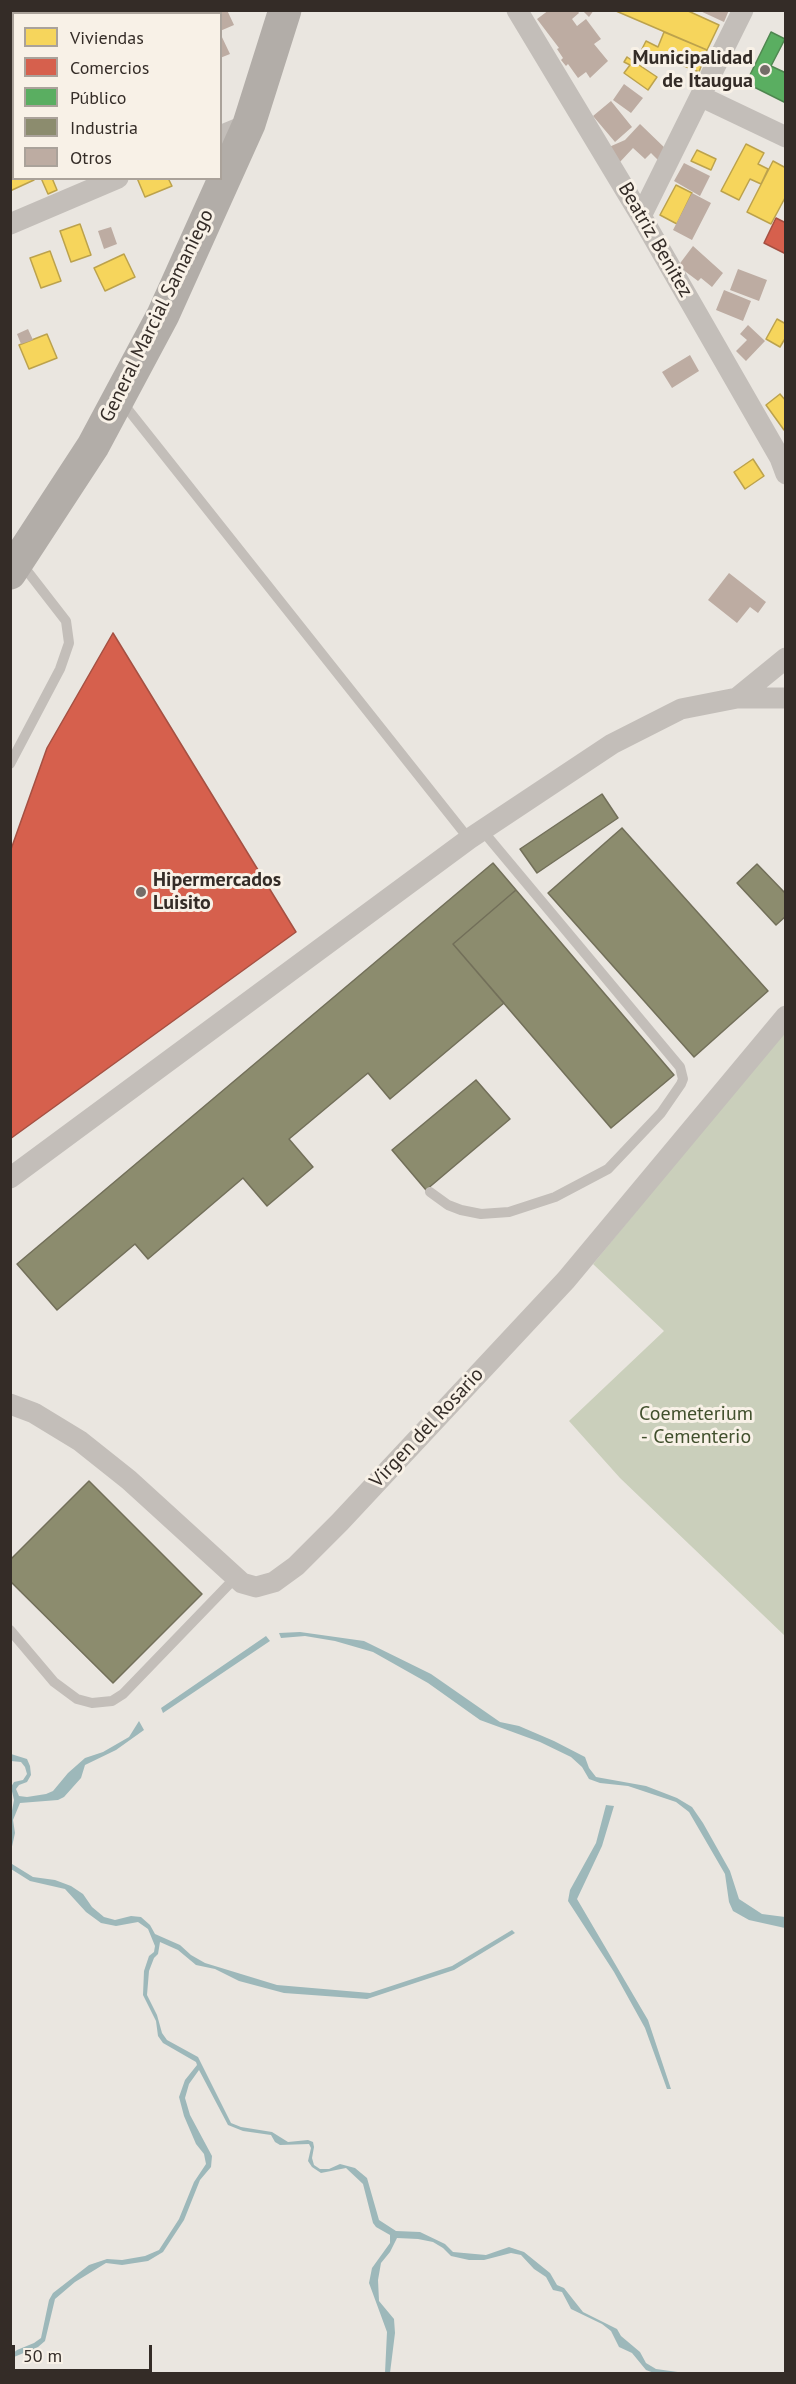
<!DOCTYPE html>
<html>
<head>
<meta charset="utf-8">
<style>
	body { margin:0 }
	#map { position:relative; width:796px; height:2384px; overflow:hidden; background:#eae6e0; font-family:"PT Sans",sans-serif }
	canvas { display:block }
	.frame { position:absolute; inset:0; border:12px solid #342c27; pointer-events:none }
	.legend { position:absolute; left:12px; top:12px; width:210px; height:168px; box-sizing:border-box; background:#f8f1e7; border:2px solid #aaa29a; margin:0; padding:8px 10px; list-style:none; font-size:18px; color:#342c27 }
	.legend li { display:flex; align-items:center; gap:12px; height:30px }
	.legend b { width:30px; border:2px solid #aaa29a }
	.scale { position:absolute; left:12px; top:2345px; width:140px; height:27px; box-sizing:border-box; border:3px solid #342c27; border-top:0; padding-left:8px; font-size:18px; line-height:21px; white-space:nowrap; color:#342c27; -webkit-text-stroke:4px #f8f1e7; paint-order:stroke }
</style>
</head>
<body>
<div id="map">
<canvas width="796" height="2384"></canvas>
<div class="frame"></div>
<ul class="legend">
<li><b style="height:16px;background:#f6d55c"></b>Viviendas</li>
<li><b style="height:16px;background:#d6604d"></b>Comercios</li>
<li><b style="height:16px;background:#5aae61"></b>Público</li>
<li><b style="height:16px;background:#8c8c6e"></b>Industria</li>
<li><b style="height:16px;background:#bdaca2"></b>Otros</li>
</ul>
<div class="scale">50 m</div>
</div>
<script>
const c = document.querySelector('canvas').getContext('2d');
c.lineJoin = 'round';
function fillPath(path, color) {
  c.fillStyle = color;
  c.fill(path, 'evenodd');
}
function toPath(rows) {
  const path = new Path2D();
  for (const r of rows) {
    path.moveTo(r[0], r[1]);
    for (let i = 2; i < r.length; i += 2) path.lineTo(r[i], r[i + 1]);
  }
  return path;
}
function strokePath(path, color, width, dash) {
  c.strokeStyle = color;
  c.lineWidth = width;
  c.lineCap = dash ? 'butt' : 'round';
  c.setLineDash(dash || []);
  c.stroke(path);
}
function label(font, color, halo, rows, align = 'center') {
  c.font = font + ' "PT Sans",sans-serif';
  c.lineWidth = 6;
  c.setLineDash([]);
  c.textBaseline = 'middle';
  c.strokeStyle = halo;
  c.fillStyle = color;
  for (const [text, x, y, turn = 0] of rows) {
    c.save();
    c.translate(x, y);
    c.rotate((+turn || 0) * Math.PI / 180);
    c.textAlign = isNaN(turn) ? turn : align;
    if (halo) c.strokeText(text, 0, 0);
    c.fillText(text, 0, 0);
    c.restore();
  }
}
fillPath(toPath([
	[785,1029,785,1636,620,1478,569,1421,664,1331,593,1264]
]), '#cacfbb');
fillPath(toPath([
	[300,1632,364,1641,431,1674,500,1722,519,1726,554,1741,585,1757,589,1768,596,1777,646,1786,677,1798,692,1807,703,1823,730,1871,739,1899,762,1914,785,1917,785,1928,749,1920,733,1911,729,1902,725,1874,689,1812,676,1802,628,1786,600,1783,589,1779,582,1767,571,1757,540,1742,480,1720,428,1683,373,1652,335,1641,305,1636,281,1638,279,1633],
	[266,1636,270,1641,163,1713,161,1708],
	[139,1721,144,1730,116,1750,85,1765,81,1778,64,1797,58,1800,20,1803,13,1820,15,1833,11,1851,11,1816,14,1800,11,1787,14,1782,23,1780,27,1774,25,1767,21,1762,11,1761,11,1754,27,1759,30,1766,31,1775,27,1782,19,1785,16,1789,19,1796,27,1797,46,1794,53,1791,68,1773,85,1758,103,1752,129,1737],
	[606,1805,614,1806,602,1846,577,1899,648,2020,671,2089,667,2089,645,2028,614,1972,568,1901,570,1890,596,1843],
	[10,1860,12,1864,33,1877,55,1880,71,1886,83,1894,92,1907,104,1917,115,1920,131,1916,141,1917,150,1925,155,1934,180,1945,191,1955,205,1963,277,1985,370,1993,452,1966,512,1930,515,1933,454,1970,367,1999,284,1993,239,1981,215,1969,196,1965,178,1950,160,1942,158,1954,154,1958,149,1971,147,1995,157,2015,162,2033,167,2040,198,2057,231,2123,241,2127,272,2132,288,2142,308,2140,313,2142,314,2147,312,2158,314,2165,320,2169,329,2169,340,2164,355,2168,367,2178,379,2220,396,2231,420,2232,445,2244,453,2252,486,2255,509,2247,524,2252,550,2273,557,2285,564,2288,583,2312,617,2329,621,2336,640,2352,646,2363,656,2369,685,2373,654,2373,646,2370,632,2353,619,2347,611,2331,602,2324,571,2309,562,2292,553,2290,546,2277,534,2269,521,2255,511,2253,484,2260,469,2260,451,2256,443,2248,433,2242,418,2239,397,2238,390,2252,381,2263,378,2280,379,2301,394,2319,395,2333,390,2373,385,2373,387,2332,369,2283,372,2268,390,2243,390,2235,376,2227,373,2223,363,2184,346,2168,321,2173,312,2167,308,2161,311,2148,309,2144,280,2145,275,2142,271,2135,243,2131,228,2125,199,2070,189,2084,185,2098,190,2115,212,2156,211,2167,200,2180,184,2220,163,2252,148,2261,122,2265,106,2263,75,2282,55,2299,45,2341,38,2347,14,2357,11,2362,11,2355,17,2350,34,2343,41,2338,49,2300,53,2293,89,2265,107,2259,122,2260,145,2256,159,2250,179,2219,194,2182,206,2164,204,2154,196,2144,184,2116,179,2097,185,2080,197,2065,196,2062,163,2043,158,2036,156,2021,143,1995,144,1971,149,1956,154,1952,155,1946,148,1929,138,1922,116,1926,101,1923,86,1912,65,1889,30,1881,11,1869]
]), '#9db8ba');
const homes = toPath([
	[686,10,719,25,707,50,616,11,686,10],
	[664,32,707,50,699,72,642,49,646,41,658,47,664,32],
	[627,57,657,77,648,90,624,73,630,65,624,62,627,57],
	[12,130,14,178,33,178,34,180,10,191,12,130],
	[746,144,764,153,758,164,768,169,761,184,750,179,739,200,721,191,746,144],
	[697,150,716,159,711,170,691,161,697,150],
	[773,161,786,168,786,196,771,224,747,212,773,161],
	[41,178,52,178,57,190,48,194,41,178],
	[137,178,168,178,172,186,145,197,137,178],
	[676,185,692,193,677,224,660,215,676,185],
	[80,224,91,255,71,262,60,231,80,224],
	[50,251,61,281,41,288,30,258,50,251],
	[124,254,135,277,105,291,94,268,124,254],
	[777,319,786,324,786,337,780,347,766,339,777,319],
	[47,334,57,358,29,369,19,345,47,334],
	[780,394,786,401,786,428,784,430,766,405,780,394],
	[753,459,764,476,745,489,734,472,753,459]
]);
fillPath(homes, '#f6d55c');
strokePath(homes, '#bca24c', 1.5);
const shops = toPath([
	[776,218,786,223,786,254,764,243,776,218],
	[113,633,296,932,10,1139,10,852,47,748,113,633]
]);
fillPath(shops, '#d6604d');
strokePath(shops, '#a55042', 1.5);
const public = toPath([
	[771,32,785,39,771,66,786,73,786,103,746,83,771,32]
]);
fillPath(public, '#5aae61');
strokePath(public, '#4f8750', 1.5);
const industry = toPath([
	[602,794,618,818,537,873,520,849,602,794],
	[622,828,768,991,694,1057,548,893,622,828],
	[493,863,516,890,453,944,504,1003,390,1099,368,1073,289,1139,313,1167,267,1206,243,1178,148,1259,135,1244,57,1310,17,1264,493,863],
	[757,864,786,894,786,916,776,925,737,883,757,864],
	[516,890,674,1075,611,1128,453,944,516,890],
	[476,1080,510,1119,426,1190,392,1150,476,1080],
	[89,1481,202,1594,113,1683,10,1581,10,1560,89,1481]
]);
fillPath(industry, '#8c8c6e');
strokePath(industry, '#726f59', 1.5);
fillPath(toPath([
	[51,10,84,10,84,14,51,14],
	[217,10,227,10,234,25,220,31,220,14,210,14],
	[549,10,577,10,579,13,572,19,577,26,586,19,601,39,594,44,608,61,590,78,586,72,578,78,568,64,566,66,561,60,563,58,557,49,559,48,537,19],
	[582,10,594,10,589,17],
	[698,10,729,10,724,22],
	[10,14,14,14,14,48,10,48],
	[220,33,230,54,220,58],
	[14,53,14,66,10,66,10,54],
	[624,84,643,98,631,113,613,100],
	[611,101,632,127,615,142,593,116],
	[640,124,667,150,658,160,651,153,645,159,633,148,619,163,609,147,625,140],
	[684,163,710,176,700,196,674,181],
	[692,193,711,203,692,240,673,230],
	[111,227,117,244,104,249,98,231],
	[693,246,723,273,712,287,701,278,698,281,678,266],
	[738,269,767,280,759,301,730,290],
	[724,290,751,301,743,321,716,310],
	[748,325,765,341,746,361,736,351,747,340,740,334],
	[28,329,33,340,21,344,17,334],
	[690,355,699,371,672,388,662,372],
	[729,573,766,602,758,613,750,607,737,623,708,600]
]), '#bdaca2');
strokePath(toPath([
	[122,402,469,839],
	[10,764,60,669,69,643,66,621,21,563],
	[430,1192,448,1205,461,1210,481,1214,509,1212,555,1197,608,1169,661,1113,681,1084,683,1079,680,1067,482,830],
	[10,1630,54,1682,77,1699,92,1703,112,1701,123,1694,236,1577]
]), '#c3beb9', 10);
strokePath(toPath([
	[517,10,641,216,780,458,786,474],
	[702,97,786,137],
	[220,136,249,124],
	[641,216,743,10],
	[10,224,118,178],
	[737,698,786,658],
	[10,1178,469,839,612,744,681,709,737,698,786,698],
	[10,1404,34,1413,80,1441,129,1480,242,1583,256,1587,274,1582,296,1566,340,1522,566,1280,786,1016]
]), '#c3beb9', 21);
strokePath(toPath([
	[10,573,93,446,163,315,249,124,285,10]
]), '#b2ada8', 33);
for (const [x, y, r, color] of [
	[765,70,6,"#746d68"],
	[141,892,6,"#746d68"]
]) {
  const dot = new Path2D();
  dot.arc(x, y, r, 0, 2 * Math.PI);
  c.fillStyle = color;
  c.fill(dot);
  strokePath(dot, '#f8f1e7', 2);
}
label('bold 20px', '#342c27', '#f8f1e7', [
	["Municipalidad",753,58],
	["de Itaugua",753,81],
	["Hipermercados",153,880,"left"],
	["Luisito",153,903,"left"]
], 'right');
label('20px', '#342c27', '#f8f1e7', [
	["Beatriz Benitez",655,240,60],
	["General Marcial Samaniego",157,316,-64],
	["Virgen del Rosario",427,1428,-47]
]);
label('20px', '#41502d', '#f8f1e7', [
	["Coemeterium",696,1414],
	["- Cementerio",696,1437]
]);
</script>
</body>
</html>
